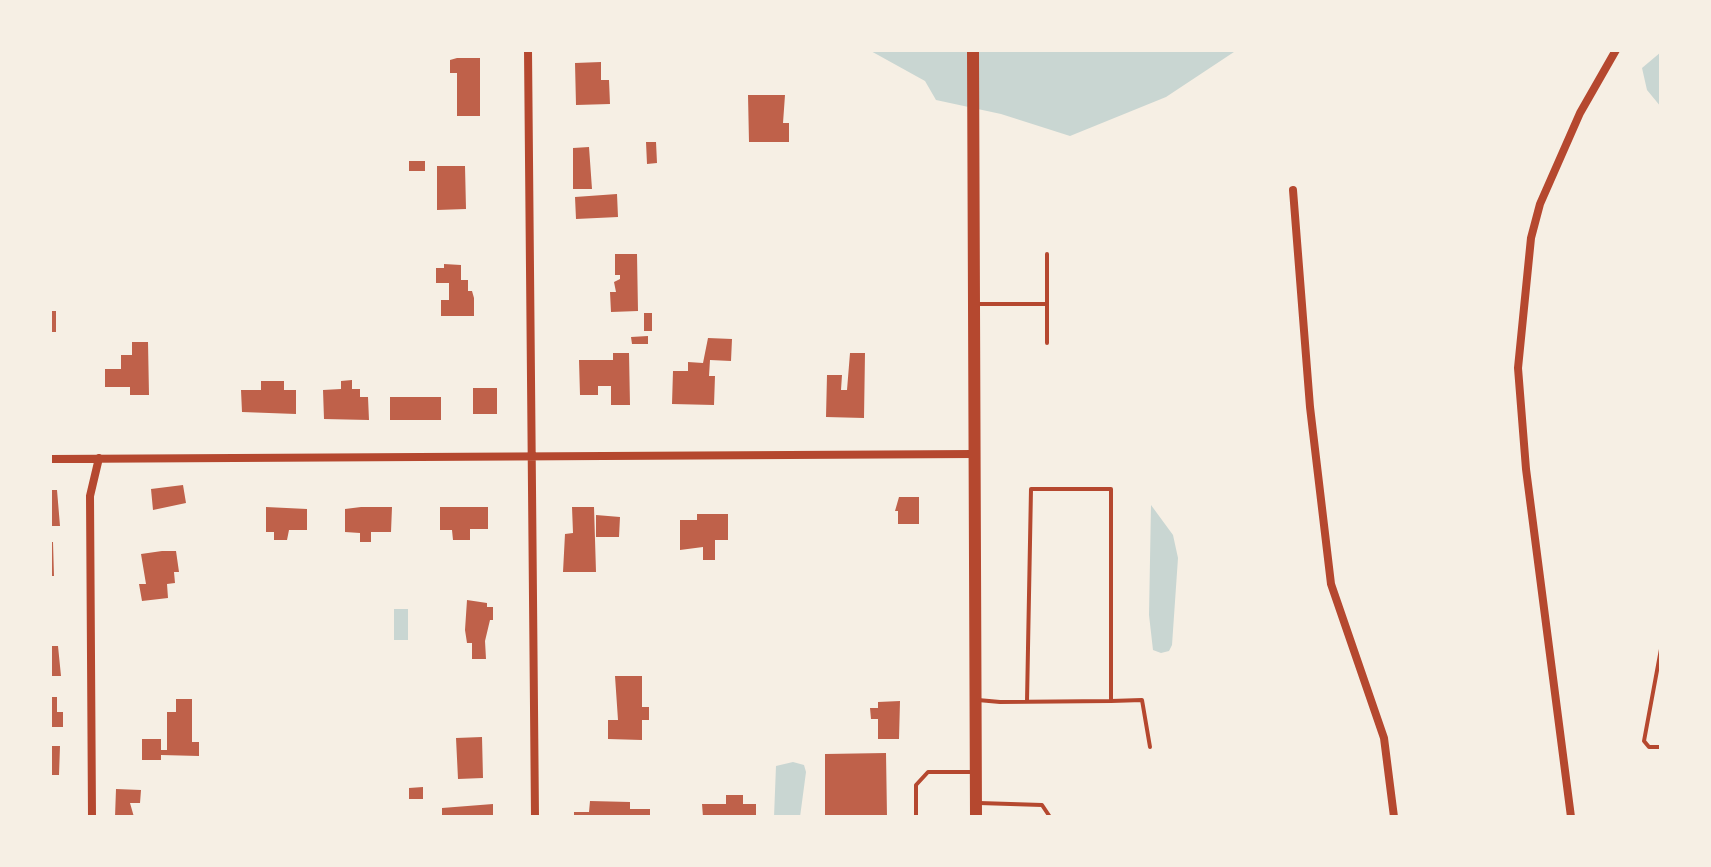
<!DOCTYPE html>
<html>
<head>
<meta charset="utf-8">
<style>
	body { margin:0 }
	#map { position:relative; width:1711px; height:867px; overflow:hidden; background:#f6efe4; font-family:"Noto Sans",sans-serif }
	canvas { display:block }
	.frame { position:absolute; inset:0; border:52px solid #f6efe4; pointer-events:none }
</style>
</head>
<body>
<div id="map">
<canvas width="1711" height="867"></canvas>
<div class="frame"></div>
</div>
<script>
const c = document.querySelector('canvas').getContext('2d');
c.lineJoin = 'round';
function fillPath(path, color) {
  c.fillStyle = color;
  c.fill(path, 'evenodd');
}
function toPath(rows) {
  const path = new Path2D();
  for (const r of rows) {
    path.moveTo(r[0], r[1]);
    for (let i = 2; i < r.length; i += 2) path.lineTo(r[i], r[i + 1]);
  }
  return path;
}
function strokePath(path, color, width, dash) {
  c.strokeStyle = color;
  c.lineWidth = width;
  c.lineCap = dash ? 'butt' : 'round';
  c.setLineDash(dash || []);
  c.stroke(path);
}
fillPath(toPath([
	[869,50,1237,50,1166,97,1070,136,1001,114,936,100,925,81],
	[1661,52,1661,107,1647,90,1642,68],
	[1151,505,1173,535,1178,558,1172,645,1169,651,1161,653,1153,650,1149,615],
	[394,609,408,609,408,640,394,640],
	[793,762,804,765,806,772,800,817,774,817,776,766]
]), '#c9d6d2');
fillPath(toPath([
	[457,58,480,58,480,116,457,116,457,73,450,73,450,60],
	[601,62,601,80,609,80,610,104,576,105,575,63],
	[748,95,785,95,783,123,789,123,789,142,749,142],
	[646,142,656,142,657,163,647,164],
	[589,147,592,189,573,189,573,148],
	[409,161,425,161,425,171,409,171],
	[437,166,465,166,466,209,437,210],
	[617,194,618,217,576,219,575,197],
	[615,254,637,254,638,311,611,312,610,292,616,292,614,282,620,279,620,275,615,275],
	[444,264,461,265,461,280,468,280,468,291,472,291,474,298,474,316,441,316,441,300,449,300,449,283,436,283,436,268,444,268],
	[50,311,56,311,56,332,50,332],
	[644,313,652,313,652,331,644,331],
	[648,336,648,344,632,344,631,337],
	[708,338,732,339,731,361,710,360,709,376,715,376,714,405,672,404,673,371,688,371,688,362,703,363],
	[132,342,148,342,149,395,130,395,130,387,105,387,105,369,121,369,121,355,132,355],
	[613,353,629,353,630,405,611,405,611,386,598,386,598,395,580,395,579,360,613,360],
	[850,353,865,353,864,418,826,417,827,375,842,375,841,390,847,390],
	[352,380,352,389,360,389,360,397,368,397,369,420,324,419,323,390,341,389,341,381],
	[261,381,284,381,284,390,296,390,296,414,242,412,241,390,261,390],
	[473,388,497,388,497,414,473,414],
	[390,397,441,397,441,420,390,420],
	[183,485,186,503,153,510,151,489],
	[50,490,57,490,60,526,50,526],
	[899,497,919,497,919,524,898,524,898,511,895,511],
	[266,507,307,509,307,530,289,530,287,540,274,540,274,532,266,532],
	[361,507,392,507,391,532,371,532,371,542,360,542,360,533,345,532,345,509],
	[440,507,488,507,488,529,470,529,470,540,453,540,452,530,440,530],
	[572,507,594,507,596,572,563,572,565,534,573,533],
	[697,514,728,514,728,540,715,540,715,560,703,560,703,547,680,550,680,520,697,520],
	[596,515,620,517,619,537,596,537],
	[50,542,53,542,54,576,50,576],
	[162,551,176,551,179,572,174,572,175,583,167,584,168,598,142,601,139,584,146,584,141,554],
	[467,600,487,603,487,607,493,607,493,620,490,620,485,641,486,659,472,659,472,643,467,643,465,630],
	[50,646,58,646,61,676,50,676],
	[615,676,642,676,642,707,649,707,649,720,642,720,642,740,608,739,608,720,618,720],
	[50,697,57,697,57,712,63,712,63,727,50,727],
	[176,699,192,699,192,742,199,742,199,756,161,755,161,760,142,760,142,739,161,739,161,750,167,750,167,712,176,712],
	[900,701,899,739,878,739,878,719,871,719,870,708,878,708,878,702],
	[482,737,483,778,458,779,456,738],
	[50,746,60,746,59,775,50,775],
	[886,753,887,817,825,817,825,754],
	[423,787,423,799,409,799,409,788],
	[116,789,141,790,140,803,130,803,134,817,115,817],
	[726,795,743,795,743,804,756,804,756,817,703,817,702,804,726,804],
	[590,801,630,802,630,809,650,809,650,817,574,817,574,812,589,812],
	[493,804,493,817,442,817,442,808]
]), '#bf614a');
strokePath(toPath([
	[1047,254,1047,343],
	[976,304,1047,304],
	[1661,649,1644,741,1649,747,1661,747],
	[978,700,1000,702,1111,701,1111,489,1031,489,1027,701],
	[1111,701,1142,700,1150,747],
	[979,803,1042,805,1050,817],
	[916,817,916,785,928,772,974,772]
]), '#b5482f', 4);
strokePath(toPath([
	[528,50,535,817],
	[1293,190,1310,407,1331,584,1384,738,1394,817],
	[50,459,974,454],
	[92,817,90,496,99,458],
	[1571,817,1526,469,1518,368,1531,238,1540,204,1580,113,1616,50]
]), '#b5482f', 8);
strokePath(toPath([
	[973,50,976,817]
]), '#b5482f', 12);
</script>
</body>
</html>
